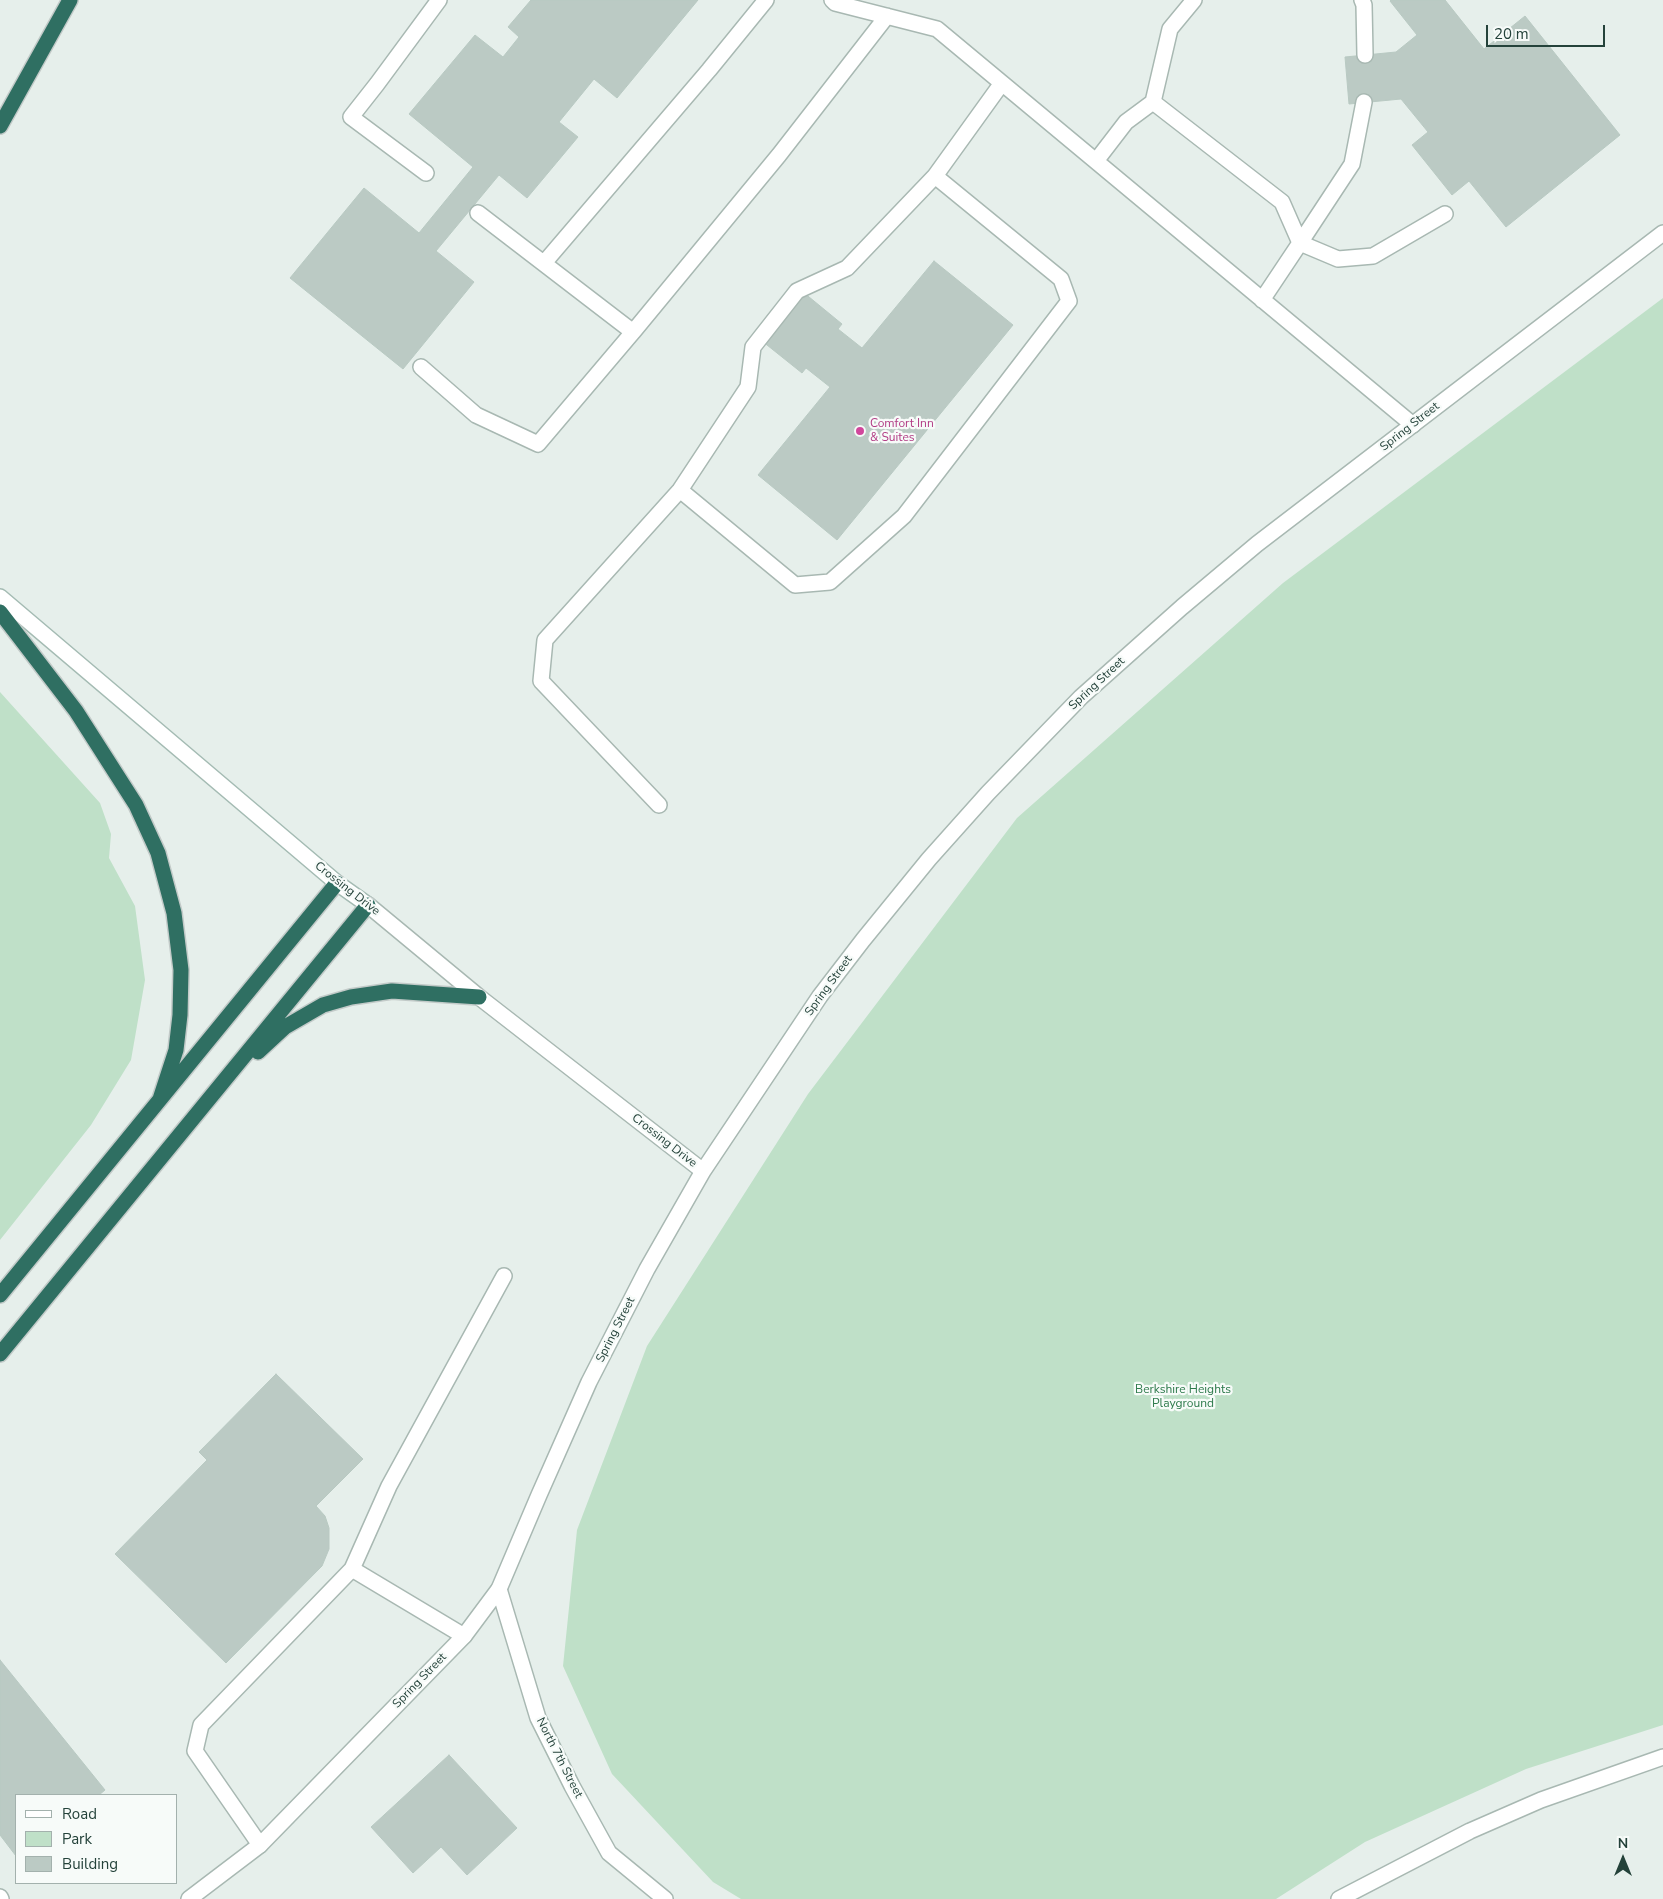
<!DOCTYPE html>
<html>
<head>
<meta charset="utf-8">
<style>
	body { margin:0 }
	#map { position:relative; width:1663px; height:1899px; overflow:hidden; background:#e6efeb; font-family:"Nunito Sans",sans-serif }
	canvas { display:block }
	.legend { position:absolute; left:15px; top:1794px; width:162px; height:90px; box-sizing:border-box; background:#f7fbf9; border:1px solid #a3b1ad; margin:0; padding:6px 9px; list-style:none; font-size:15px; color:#24423a }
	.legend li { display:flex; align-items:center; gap:10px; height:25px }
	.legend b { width:25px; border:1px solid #a3b1ad }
	.north { position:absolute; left:1598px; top:1834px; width:50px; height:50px; -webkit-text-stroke:4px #f7fbf9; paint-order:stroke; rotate:0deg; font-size:14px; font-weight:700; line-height:20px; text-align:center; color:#24423a }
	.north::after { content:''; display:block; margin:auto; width:18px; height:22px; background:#24423a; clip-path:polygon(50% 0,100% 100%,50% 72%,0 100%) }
	.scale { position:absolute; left:1486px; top:25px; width:119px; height:22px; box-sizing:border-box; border:2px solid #24423a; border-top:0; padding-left:6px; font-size:15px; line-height:18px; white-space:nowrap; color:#24423a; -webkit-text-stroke:4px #f7fbf9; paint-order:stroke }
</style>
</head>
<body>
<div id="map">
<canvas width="1663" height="1899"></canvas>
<ul class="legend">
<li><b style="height:6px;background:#fff"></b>Road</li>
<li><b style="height:14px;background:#bfe0c8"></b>Park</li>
<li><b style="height:14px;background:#bbcac4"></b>Building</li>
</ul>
<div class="north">N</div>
<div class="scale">20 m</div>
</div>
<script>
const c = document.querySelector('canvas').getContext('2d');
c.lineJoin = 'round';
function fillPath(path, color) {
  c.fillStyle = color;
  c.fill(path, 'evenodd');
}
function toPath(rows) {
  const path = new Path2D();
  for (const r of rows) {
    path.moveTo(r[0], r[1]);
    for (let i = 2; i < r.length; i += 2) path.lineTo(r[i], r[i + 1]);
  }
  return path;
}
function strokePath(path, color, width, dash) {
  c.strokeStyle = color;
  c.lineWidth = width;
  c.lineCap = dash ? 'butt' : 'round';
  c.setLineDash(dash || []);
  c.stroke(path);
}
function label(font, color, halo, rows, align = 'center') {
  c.font = font + ' "Nunito Sans",sans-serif';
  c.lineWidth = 4.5;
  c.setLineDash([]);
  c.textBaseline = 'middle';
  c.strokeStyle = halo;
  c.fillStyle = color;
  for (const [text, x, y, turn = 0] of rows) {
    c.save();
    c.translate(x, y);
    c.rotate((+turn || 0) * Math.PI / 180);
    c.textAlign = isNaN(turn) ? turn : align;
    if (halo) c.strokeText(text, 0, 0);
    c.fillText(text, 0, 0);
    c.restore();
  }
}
fillPath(toPath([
	[1663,298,1663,1725,1526,1769,1365,1842,1276,1899,741,1899,713,1882,612,1774,563,1666,577,1530,647,1346,808,1094,1017,818,1283,583],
	[0,692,100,803,111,834,109,858,135,906,145,980,131,1060,91,1125,0,1240]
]), '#bfe0c8');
const building = toPath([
	[531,0,698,0,617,98,594,79,559,122,578,137,527,198,499,175,436,251,474,282,403,369,290,278,364,188,419,233,473,167,409,114,475,35,503,57,519,37,508,27,531,0],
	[1391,0,1445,0,1484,49,1525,16,1620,135,1506,227,1469,181,1452,195,1412,145,1428,132,1401,99,1349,104,1345,57,1396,52,1417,35,1390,1,1391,0],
	[934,261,1013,325,837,540,758,475,830,387,806,368,802,373,762,341,803,292,842,324,838,329,862,348,934,261],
	[276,1374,363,1459,316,1506,325,1516,329,1528,329,1549,322,1566,226,1663,115,1554,207,1460,199,1452,276,1374],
	[0,1660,105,1790,99,1795,16,1795,16,1856,0,1835,0,1660],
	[449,1755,517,1828,467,1875,441,1847,413,1873,371,1827,449,1755]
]);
fillPath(building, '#bbcac4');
strokePath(building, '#b8c9c2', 1);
const service = toPath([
	[832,0,835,3,937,29,1413,425],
	[1362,0,1364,5,1365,55],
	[1153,102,1170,29,1194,0],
	[1364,102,1352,164,1300,243,1338,259,1373,256,1445,214],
	[1096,161,1126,122,1153,102,1282,202,1300,243,1262,300],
	[426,173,351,117,377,84,439,0],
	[478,213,633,332,779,155,887,16],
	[544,263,709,70,766,0],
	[421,367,476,415,538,444,633,332],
	[680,490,795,585,830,582,904,516,1069,301,1061,279,935,176],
	[659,805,541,681,545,640,680,490,748,387,753,347,797,291,847,268,935,176,1002,83],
	[352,1569,389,1486,504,1276],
	[260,1845,195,1751,201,1725,352,1569,464,1636],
	[1339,1899,1470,1831,1541,1800,1663,1757]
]);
const minor = toPath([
	[499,1589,538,1718,572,1786,609,1853,665,1899],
	[0,1897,1,1899]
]);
const tertiary = toPath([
	[368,905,479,997,703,1171],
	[189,1899,260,1845,464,1636,499,1589,539,1495,589,1382,647,1269,703,1171,820,996,863,940,929,859,988,793,1081,697,1182,607,1257,544,1663,233]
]);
const secondary = toPath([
	[0,597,337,883,368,905]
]);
const motorway = toPath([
	[0,126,70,0],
	[0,612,76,711,136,805,158,853,174,913,181,970,180,1015,176,1050,160,1099],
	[258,1052,285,1027,323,1005,351,997,392,991,479,997],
	[0,1295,337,883],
	[0,1354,368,905]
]);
strokePath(service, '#a8b8b2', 18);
strokePath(minor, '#a8b8b2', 18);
strokePath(tertiary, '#a8b8b2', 18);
strokePath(secondary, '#a4bbb3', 18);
strokePath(motorway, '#c2cac8', 18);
strokePath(service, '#fff', 15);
strokePath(minor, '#fff', 15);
strokePath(tertiary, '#fff', 15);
strokePath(secondary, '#fff', 15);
strokePath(motorway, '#2f6f62', 15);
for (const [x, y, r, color] of [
	[860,431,5,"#d1479c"]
]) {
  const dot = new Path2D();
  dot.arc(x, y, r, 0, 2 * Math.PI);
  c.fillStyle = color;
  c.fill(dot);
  strokePath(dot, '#f7fbf9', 2);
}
label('12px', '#b23c85', '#f7fbf9', [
	["Comfort Inn",870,424],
	["& Suites",870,438]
], 'left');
label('12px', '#24423a', '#f7fbf9', [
	["Spring Street",1410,427,-38],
	["Spring Street",1097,684,-43],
	["Crossing Drive",347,889,38],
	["Spring Street",829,986,-54],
	["Crossing Drive",664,1141,38],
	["Spring Street",616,1330,-63],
	["Spring Street",420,1681,-46],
	["North 7th Street",559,1758,63]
]);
label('12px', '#2d7a4b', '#f7fbf9', [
	["Berkshire Heights",1183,1390],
	["Playground",1183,1404]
]);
</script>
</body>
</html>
